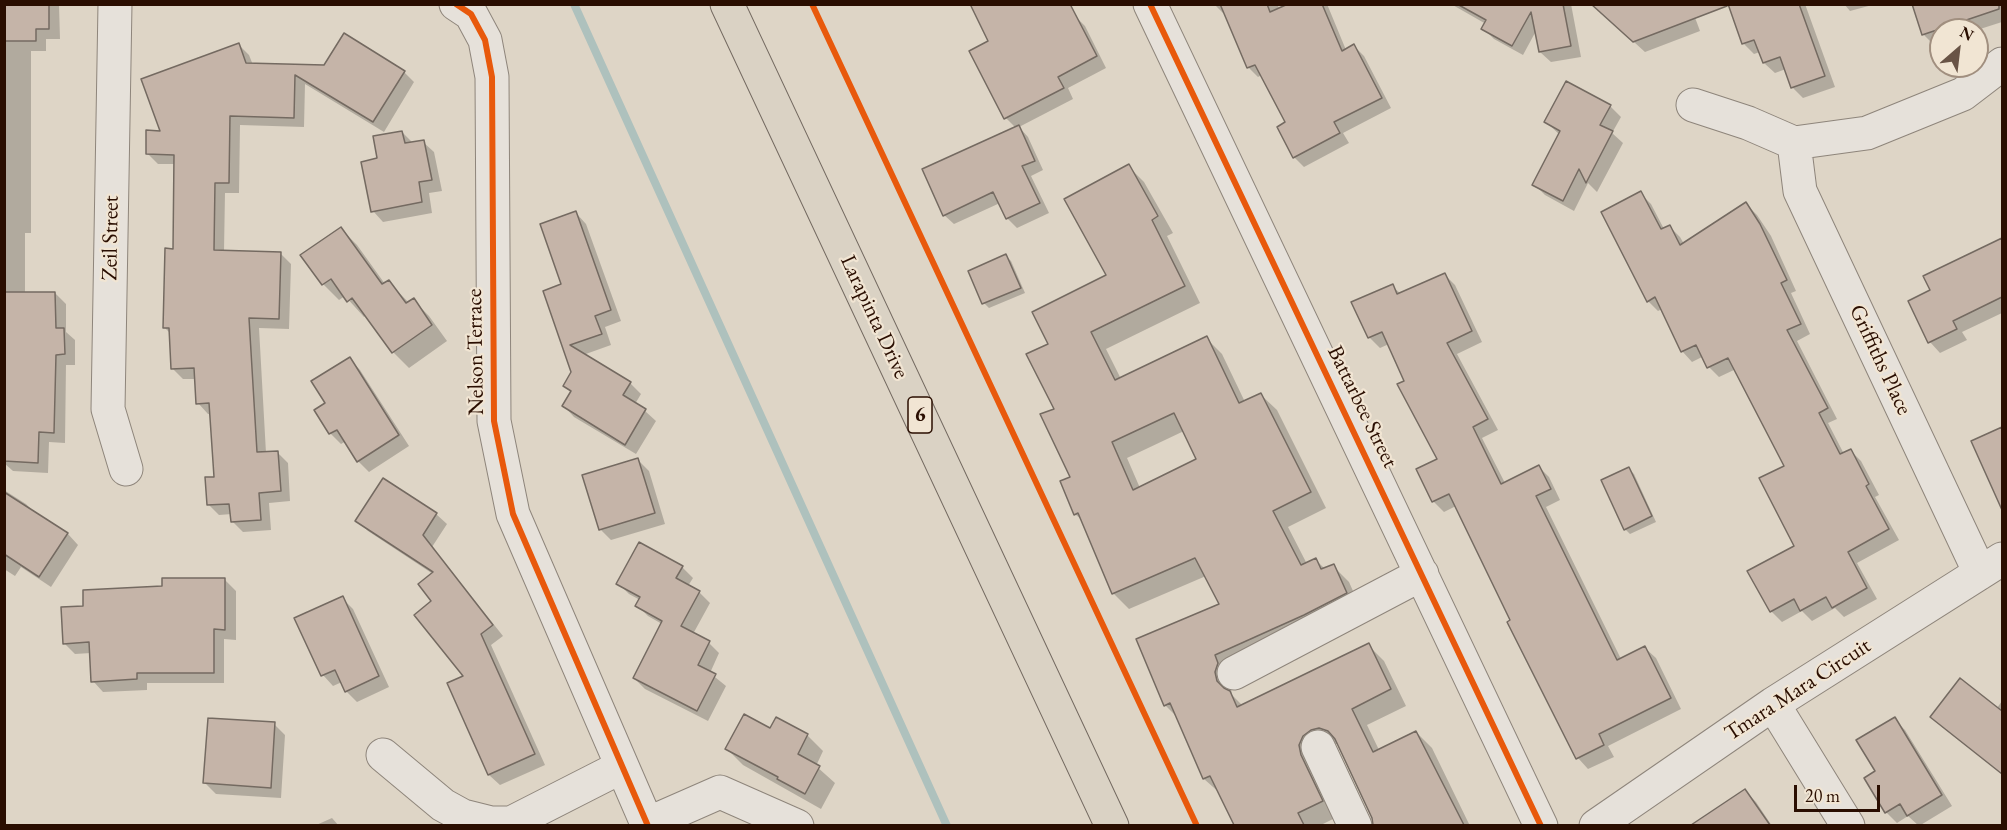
<!DOCTYPE html>
<html>
<head>
<meta charset="utf-8">
<style>
	body { margin:0 }
	#map { position:relative; width:2007px; height:830px; overflow:hidden; background:#ded5c6; font-family:"EB Garamond",serif }
	canvas { display:block }
	.frame { position:absolute; inset:0; border:6px solid #2a0e01; pointer-events:none }
	.north { position:absolute; left:1929px; top:18px; width:60px; height:60px; box-sizing:border-box; background:#f1e5d3; border:2px solid #a18f7f; border-radius:50%; rotate:28deg; font-size:16px; font-weight:700; line-height:24px; text-align:center; color:#2a0e01 }
	.north::after { content:''; display:block; margin:auto; width:21px; height:27px; background:#695446; clip-path:polygon(50% 0,100% 100%,50% 72%,0 100%) }
	.scale { position:absolute; left:1794px; top:785px; width:86px; height:27px; box-sizing:border-box; border:3px solid #2a0e01; border-top:0; padding-left:8px; font-size:18px; line-height:21px; white-space:nowrap; color:#2a0e01; -webkit-text-stroke:4px #f1e5d3; paint-order:stroke }
</style>
</head>
<body>
<div id="map">
<canvas width="2007" height="830"></canvas>
<div class="frame"></div>
<div class="north">N</div>
<div class="scale">20 m</div>
</div>
<script>
const c = document.querySelector('canvas').getContext('2d');
c.lineJoin = 'round';
function fillPath(path, color) {
  c.fillStyle = color;
  c.fill(path, 'evenodd');
}
function toPath(rows) {
  const path = new Path2D();
  for (const r of rows) {
    path.moveTo(r[0], r[1]);
    for (let i = 2; i < r.length; i += 2) path.lineTo(r[i], r[i + 1]);
  }
  return path;
}
function strokePath(path, color, width, dash) {
  c.strokeStyle = color;
  c.lineWidth = width;
  c.lineCap = dash ? 'butt' : 'round';
  c.setLineDash(dash || []);
  c.stroke(path);
}
function label(font, color, halo, rows, align = 'center') {
  c.font = font + ' "EB Garamond",serif';
  c.lineWidth = 4.5;
  c.setLineDash([]);
  c.textBaseline = 'middle';
  c.strokeStyle = halo;
  c.fillStyle = color;
  for (const [text, x, y, turn = 0] of rows) {
    c.save();
    c.translate(x, y);
    c.rotate((+turn || 0) * Math.PI / 180);
    c.textAlign = isNaN(turn) ? turn : align;
    if (halo) c.strokeText(text, 0, 0);
    c.fillText(text, 0, 0);
    c.restore();
  }
}
fillPath(toPath([
	[4,4,59,4,60,39,46,39,46,51,31,51,31,233,25,233,25,294,55,293,66,304,66,332,75,340,75,365,66,365,65,443,49,442,48,473,13,471,4,463],
	[1214,4,1277,4,1280,10,1292,4,1327,4,1346,50,1354,46,1364,56,1391,108,1343,133,1349,143,1304,167,1294,157,1287,123,1262,75,1258,77,1248,67,1225,12,1223,13],
	[1451,4,1571,4,1581,57,1551,62,1540,52,1536,31,1523,55,1494,39,1483,28,1486,24],
	[1592,4,1690,4,1700,31,1645,52],
	[1729,4,1805,4,1835,87,1803,98,1792,87,1786,69,1775,73,1764,63,1760,52,1754,54,1744,44],
	[1844,4,1876,4,1850,11],
	[1913,4,2002,4,2002,22,1977,30,1941,30,1941,42,1934,45,1923,34],
	[1075,16,1085,26,1106,68,1068,88,1073,99,1019,127,1028,137,1043,170,1031,176,1049,213,1017,228,1007,218,1000,203,954,224,944,215,1016,128,1006,118],
	[238,44,249,55,253,65,404,72,414,82,384,132,305,84,304,127,240,125,239,193,225,193,224,251,280,253,291,264,289,329,259,328,266,453,277,452,288,463,290,501,269,503,271,530,243,532,232,521,232,514,219,515,208,504,215,478,211,414,208,414,198,403,196,379,183,379,173,369,171,334,164,327,174,250,175,164,158,164,147,153,162,132],
	[1610,106,1621,117,1612,133,1623,143,1597,192,1588,183,1574,211,1545,195,1534,184,1560,135,1546,122],
	[402,132,413,143,423,142,434,152,442,191,429,193,432,213,383,222,373,211,379,159],
	[1128,166,1144,182,1173,233,1167,236,1200,303,1106,349,1121,379,1206,338,1222,354,1245,402,1261,395,1277,410,1326,508,1288,527,1307,564,1316,560,1325,569,1333,566,1349,582,1361,609,1231,688,1232,695,1243,706,1368,645,1384,661,1406,706,1367,725,1379,750,1416,732,1432,748,1470,826,1375,826,1373,818,1339,745,1336,744,1327,745,1337,817,1319,826,1235,826,1221,794,1204,779,1178,718,1165,705,1221,605,1206,576,1129,609,1113,593,1083,521,1075,514,1072,477,1056,410,1050,345,1108,276],
	[1184,431,1198,460,1140,488,1127,458],
	[1640,193,1651,204,1664,229,1670,227,1680,237,1684,244,1746,204,1757,215,1771,236,1796,291,1791,293,1810,334,1797,341,1837,419,1828,423,1844,454,1851,451,1861,461,1879,495,1875,497,1899,540,1857,563,1877,599,1844,617,1835,608,1812,621,1802,611,1782,622,1771,611,1796,546,1786,466,1736,369,1719,377,1709,367,1704,356,1692,362,1682,351,1662,309,1658,311,1648,301],
	[576,213,586,224,621,321,605,327,611,345,583,355,630,383,641,394,635,404,645,411,656,421,636,454,574,417,564,406,572,393,565,386,573,372,563,285],
	[341,229,357,245,385,284,389,282,409,303,413,300,429,316,447,341,409,368,393,352,366,315,364,317,345,296,339,300,323,284],
	[2002,240,2002,313,1962,332,1967,340,1940,353,1930,342,1910,302,1932,291,1925,277],
	[1006,256,1011,261,1025,293,989,308,984,303,970,271],
	[1444,274,1455,285,1482,342,1457,354,1498,430,1482,438,1505,483,1538,466,1549,477,1560,500,1546,507,1621,659,1645,648,1656,658,1681,709,1608,746,1614,757,1588,769,1578,758,1509,623,1512,621,1456,506,1444,512,1433,501,1439,459,1389,344,1380,348,1369,337,1392,286,1401,294],
	[350,359,360,370,409,446,369,472,358,461,346,441,341,444,330,433,327,404],
	[2002,429,2002,499,1996,493,1973,442],
	[638,460,649,471,665,524,611,540,600,529],
	[1629,469,1634,474,1656,522,1630,534,1625,529],
	[4,490,26,504,36,514,68,534,78,545,51,587,21,567,15,576,4,569],
	[436,514,447,524,432,547,503,636,491,645,545,765,500,785,489,775,449,684,465,677,433,602,433,574,368,531,357,520],
	[682,567,693,578,688,586,699,592,710,603,693,634,709,643,719,653,710,673,726,686,708,721,645,689,634,678,662,624,648,616,637,605,640,600,629,594,618,583],
	[225,580,236,591,236,640,224,639,224,683,147,683,147,690,103,692,93,681,91,653,75,654,64,643,164,587],
	[342,598,353,609,389,687,357,702,346,691,342,682,333,686,323,675,296,619],
	[2002,701,2002,774,1942,727,1932,716,1997,708],
	[776,719,807,735,823,751,816,766,835,783,821,809,743,765,727,749,771,730],
	[1894,719,1905,730,1952,806,1919,826,1908,816,1897,823,1886,812,1877,771],
	[274,724,285,735,281,798,216,794,205,783],
	[1745,791,1756,802,1772,826,1693,826],
	[332,818,339,826,314,826]
]), '#0003');
strokePath(toPath([
	[574,4,947,826]
]), '#aec1bd', 8);
const building = toPath([
	[4,4,49,4,49,29,36,29,36,41,4,41,4,4],
	[970,4,1070,4,1097,56,1058,77,1064,88,1004,119,969,51,988,41,970,4],
	[1220,4,1267,4,1270,12,1288,4,1322,4,1342,51,1354,44,1382,98,1334,122,1340,133,1293,158,1277,127,1285,122,1255,65,1247,68,1220,4],
	[1457,4,1563,4,1571,46,1539,52,1531,12,1512,46,1481,29,1486,20,1457,4],
	[1591,4,1726,4,1727,6,1633,42,1591,4],
	[1728,4,1799,4,1825,76,1791,88,1780,57,1763,63,1754,40,1742,44,1728,4],
	[1912,4,1999,4,1999,9,1922,35,1912,4],
	[344,33,405,71,373,122,295,75,294,118,230,116,229,183,215,183,214,250,281,252,279,319,249,318,257,452,278,451,281,491,259,493,261,520,231,522,229,504,207,505,205,477,214,477,209,403,196,404,194,368,171,369,169,328,163,328,165,248,173,249,174,155,146,154,146,130,160,131,141,79,239,43,246,63,324,65,344,33],
	[1566,81,1611,105,1600,125,1613,131,1586,183,1579,169,1563,201,1532,185,1560,131,1544,122,1566,81],
	[1019,125,1035,161,1022,166,1040,203,1006,219,993,192,943,216,922,169,1019,125],
	[402,131,405,143,424,140,432,180,419,182,422,202,371,212,361,162,377,158,373,136,402,131],
	[1129,164,1158,216,1152,220,1185,286,1091,332,1115,380,1207,336,1239,403,1261,393,1311,492,1273,511,1301,565,1316,558,1321,569,1334,564,1347,593,1304,615,1215,655,1218,663,1215,672,1217,681,1224,688,1230,691,1237,707,1369,643,1391,689,1352,709,1373,752,1416,731,1464,825,1373,825,1372,818,1335,739,1328,731,1319,728,1311,730,1303,736,1299,745,1301,755,1323,801,1298,813,1304,825,1234,825,1210,776,1203,779,1170,703,1164,706,1136,639,1219,604,1195,558,1112,594,1078,513,1074,515,1060,481,1070,477,1040,414,1054,409,1026,354,1048,344,1032,312,1106,275,1064,199,1129,164],
	[1174,413,1196,459,1133,490,1112,442,1174,413],
	[1641,191,1661,229,1670,225,1680,245,1746,202,1760,224,1787,280,1781,283,1801,324,1787,330,1828,408,1819,413,1840,454,1851,449,1869,484,1866,486,1889,529,1848,552,1867,588,1832,608,1826,597,1800,611,1794,599,1770,612,1747,571,1794,546,1759,478,1784,466,1728,358,1707,368,1696,345,1681,352,1655,297,1647,302,1601,212,1641,191],
	[576,211,611,310,595,316,602,334,570,345,631,382,623,395,646,409,625,445,562,406,571,391,563,386,571,372,543,291,561,284,540,224,576,211],
	[341,227,382,284,389,280,406,303,414,298,432,325,392,353,352,298,347,302,331,279,322,285,300,255,341,227],
	[2002,238,2002,297,1953,321,1957,329,1928,343,1908,301,1930,290,1923,276,2002,238],
	[1006,254,1021,288,982,304,968,271,1006,254],
	[1445,273,1472,331,1447,343,1488,419,1473,427,1501,484,1539,465,1551,489,1536,496,1617,660,1645,646,1671,698,1599,734,1604,745,1576,759,1507,622,1510,620,1449,494,1432,502,1416,469,1437,459,1397,384,1404,381,1382,332,1368,338,1351,302,1393,284,1397,294,1445,273],
	[4,292,55,292,56,328,64,328,65,354,56,355,54,433,39,432,38,463,4,461,4,292],
	[350,357,399,435,357,462,337,430,329,434,314,410,325,403,311,381,350,357],
	[2002,427,2002,510,1971,441,2002,427],
	[638,458,655,513,599,530,582,475,638,458],
	[1629,467,1652,516,1624,530,1601,480,1629,467],
	[383,478,437,513,423,535,493,625,481,634,535,754,488,775,447,683,463,676,414,615,431,601,418,584,433,572,355,521,383,478],
	[4,492,68,533,39,577,4,554,4,492],
	[639,542,683,566,676,578,700,591,681,626,710,641,698,665,716,674,697,711,633,678,662,621,635,606,640,597,616,584,639,542],
	[162,578,225,578,225,630,214,629,214,673,137,673,137,679,91,682,89,642,63,644,61,607,83,606,83,590,162,586,162,578],
	[343,596,379,676,345,692,335,670,321,676,294,618,343,596],
	[1960,678,2002,711,2002,774,1930,717,1960,678],
	[744,714,770,728,776,717,808,734,798,754,820,766,805,794,777,779,778,777,725,749,744,714],
	[1895,717,1942,795,1907,816,1900,804,1885,813,1864,778,1875,771,1856,740,1895,717],
	[208,718,275,722,271,788,203,783,208,718],
	[1745,789,1770,825,1691,825,1745,789]
]);
fillPath(building, '#c5b4a8');
strokePath(building, '#746a61', 1.5);
const minor = toPath([
	[115,4,108,409,126,469],
	[456,4,471,14,485,40,492,77,494,421,513,514,648,826],
	[1150,4,1541,826],
	[1693,105,1748,123,1794,143,1867,133,1963,94,2002,64],
	[1794,143,1800,191,1980,573],
	[1234,673,1422,574],
	[1773,704,1848,826],
	[1318,747,1355,826],
	[383,755,443,805,463,816,491,823,511,823,621,767],
	[647,824,720,792,797,826],
	[1596,826,1773,704,2002,559]
]);
const major = toPath([
	[727,4,1112,826]
]);
strokePath(minor, '#8e857b', 35);
strokePath(major, '#746a61', 35);
strokePath(minor, '#e6e1da', 33);
strokePath(major, '#dad2c4', 33);
strokePath(toPath([
	[456,4,471,14,485,40,492,77,494,421,513,514,648,826],
	[812,4,1197,826],
	[1150,4,1541,826]
]), '#e8590c', 6);
for (const [x, y, w] of [
	[920,415,24]
]) {
  const box = new Path2D();
  box.roundRect(x - w / 2, y - 18, w, 36, 4.5);
  c.fillStyle = '#f1e5d3';
  c.fill(box);
  strokePath(box, '#2a0e01', 1.5);
}
label('bold 21px', '#2a0e01', null, [
	["6",920,415]
]);
label('22px', '#2a0e01', '#f1e5d3', [
	["Zeil Street",111,238,-89],
	["Larapinta Drive",874,317,65],
	["Nelson Terrace",476,352,-91],
	["Griffiths Place",1880,360,65],
	["Battarbee Street",1362,407,64],
	["Tmara Mara Circuit",1798,690,-33]
]);
</script>
</body>
</html>
